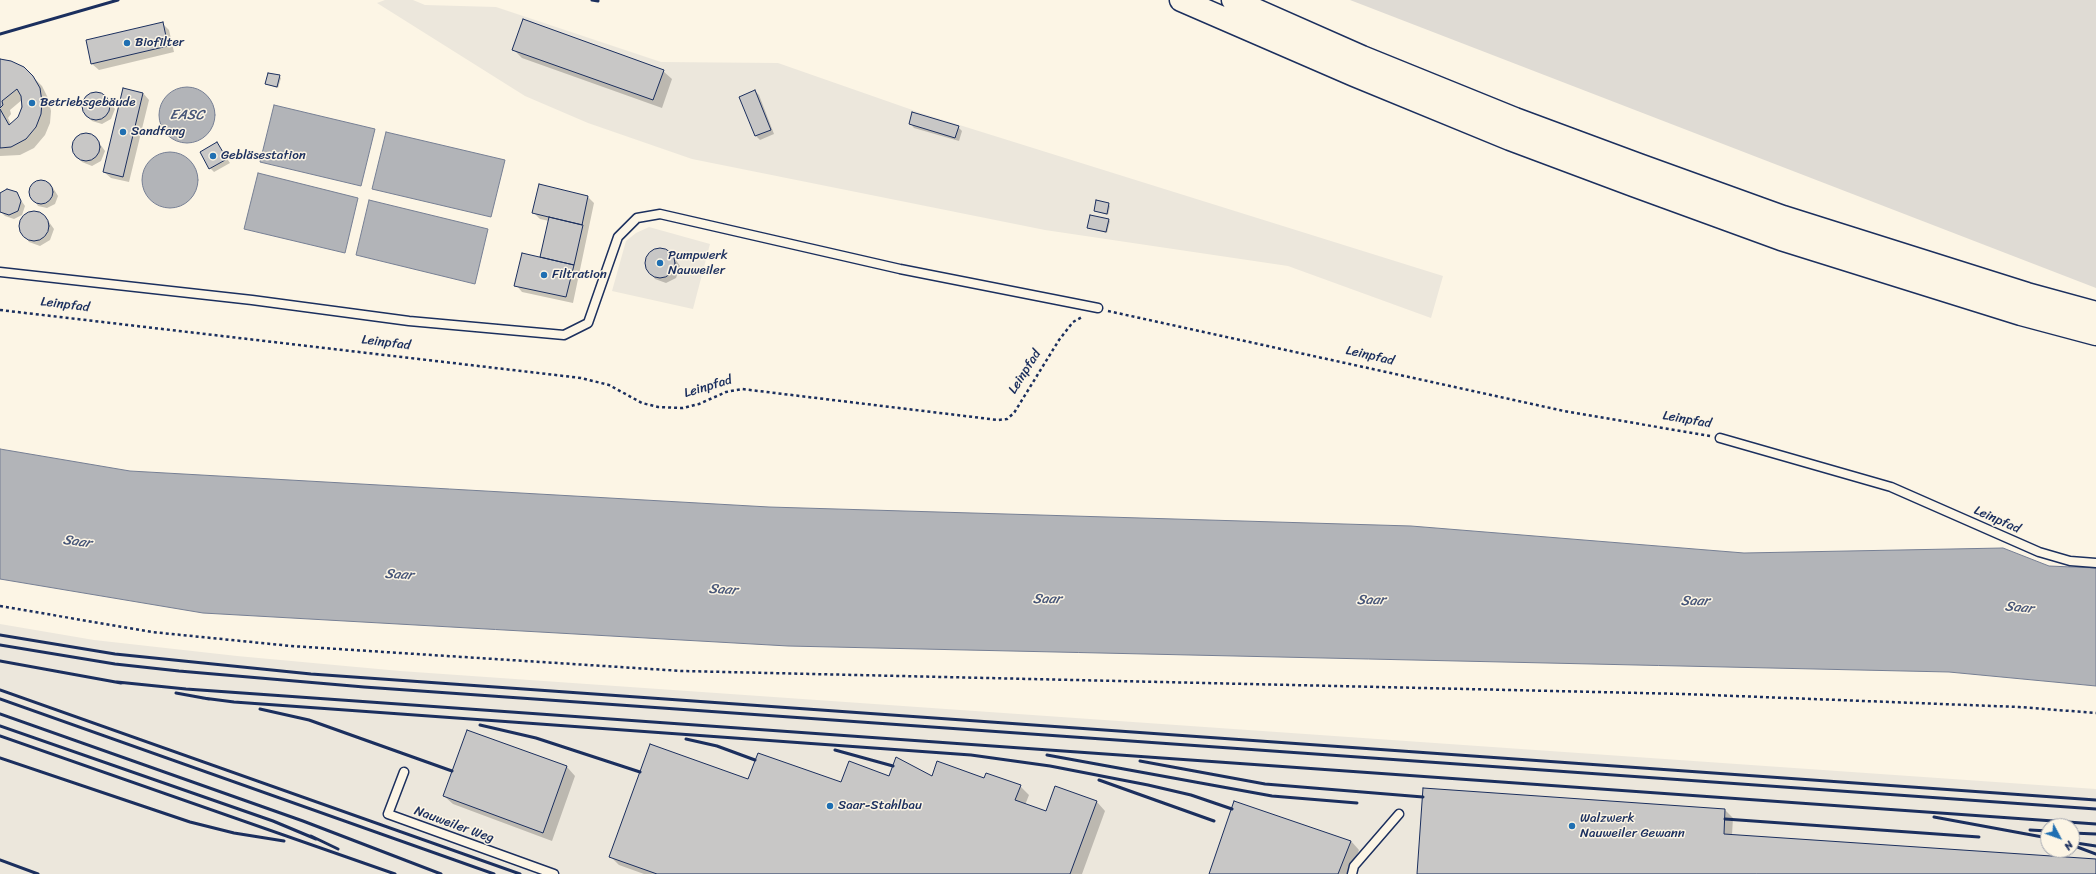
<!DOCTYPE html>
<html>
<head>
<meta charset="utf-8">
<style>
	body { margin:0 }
	#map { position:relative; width:2096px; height:874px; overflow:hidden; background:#fcf5e5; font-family:Sriracha,sans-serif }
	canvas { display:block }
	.north { position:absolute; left:2040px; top:818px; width:40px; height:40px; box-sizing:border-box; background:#fcf5e5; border:1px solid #a2a6af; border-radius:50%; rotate:131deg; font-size:11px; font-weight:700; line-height:16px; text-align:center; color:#1b2f5e }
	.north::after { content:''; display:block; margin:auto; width:14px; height:18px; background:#1f6fb2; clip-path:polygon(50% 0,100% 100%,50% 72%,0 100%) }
</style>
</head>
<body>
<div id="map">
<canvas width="2096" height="874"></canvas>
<div class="north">N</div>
</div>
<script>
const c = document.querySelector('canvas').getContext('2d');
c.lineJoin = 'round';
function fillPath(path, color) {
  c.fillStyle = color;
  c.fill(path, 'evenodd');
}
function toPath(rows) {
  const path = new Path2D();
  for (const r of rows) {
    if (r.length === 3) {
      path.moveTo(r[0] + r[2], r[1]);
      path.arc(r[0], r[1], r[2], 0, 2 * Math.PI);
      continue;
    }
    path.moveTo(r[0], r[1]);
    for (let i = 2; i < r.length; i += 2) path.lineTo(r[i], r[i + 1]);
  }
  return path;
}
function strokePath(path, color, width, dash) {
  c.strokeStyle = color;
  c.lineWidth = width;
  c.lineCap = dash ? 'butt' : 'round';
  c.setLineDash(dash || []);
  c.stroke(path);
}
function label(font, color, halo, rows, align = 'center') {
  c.font = font + ' Sriracha,sans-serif';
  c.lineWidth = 3;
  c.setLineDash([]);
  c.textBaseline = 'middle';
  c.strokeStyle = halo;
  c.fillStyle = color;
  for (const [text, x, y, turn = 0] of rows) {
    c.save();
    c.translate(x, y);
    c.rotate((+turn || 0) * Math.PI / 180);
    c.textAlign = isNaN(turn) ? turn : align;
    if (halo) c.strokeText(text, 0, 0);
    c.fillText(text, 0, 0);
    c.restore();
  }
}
fillPath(toPath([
	[385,0,413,0,425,5,496,7,661,62,778,63,921,113,1443,276,1431,318,1288,266,1045,230,692,159,588,123,525,96,377,3],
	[649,227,710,244,693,309,612,291,626,241,636,233],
	[0,624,94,640,237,656,400,671,2096,789,2096,874,0,874],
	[2048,826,2072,826,2072,850,2048,850]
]), '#ece7dc');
fillPath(toPath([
	[1350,0,2096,0,2096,288]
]), '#dfdbd4');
const water = toPath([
	[187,115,28],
	[274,105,375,129,361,186,260,162,274,105],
	[386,132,505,160,491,217,372,189,386,132],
	[170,180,28],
	[258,173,358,198,345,253,244,229,258,173],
	[369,200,488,229,475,284,356,255,369,200],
	[0,449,130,471,769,507,1411,526,1744,553,2003,548,2049,566,2096,568,2096,686,1949,672,788,646,203,613,0,579,0,449]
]);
fillPath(water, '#b2b4b8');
strokePath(water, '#767f94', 1);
fillPath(toPath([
	[162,23,169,30,174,52,99,70,92,64],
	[513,49,663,71,672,79,662,108,522,58],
	[0,60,33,77,42,86,48,98,51,111,50,123,45,135,34,148,20,155,0,156],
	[23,99,19,117,11,124,8,118,11,114,10,110],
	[279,76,281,78,278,88,266,84],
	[755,91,759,95,774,134,760,140,756,136],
	[95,92,105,95,115,109,111,119,102,124,92,121,82,107,86,97],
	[143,93,149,100,129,182,111,178,104,172],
	[910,123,958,127,962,131,959,141,914,128],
	[85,134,95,137,105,151,101,161,92,166,82,162,73,148,76,138],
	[217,144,230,163,214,172,210,168],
	[41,180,50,183,58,196,55,204,47,208,38,206,30,193,32,184],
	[16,193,25,206,22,215,14,219,5,216,0,211,0,194],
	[588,197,594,203,573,303,522,292,516,285,541,258,549,221,540,219,534,213],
	[1108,204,1110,206,1108,215,1095,211],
	[33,211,44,215,54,229,50,240,40,246,29,242,20,227,23,216],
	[1108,220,1110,221,1107,233,1088,228],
	[659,248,670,252,680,266,676,278,666,283,655,279,646,264,649,254],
	[468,731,567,767,575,776,552,841,453,804,444,796],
	[890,777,985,780,1020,786,1029,795,1025,805,1047,813,1056,787,1097,802,1105,811,1082,874,644,874,619,865,610,856,749,780,842,783],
	[1725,810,1733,818,1732,835,2096,860,2096,874,1418,874],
	[1351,841,1359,850,1350,874,1209,874]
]), '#0003');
const building = toPath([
	[523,19,664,70,653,100,512,50,523,19],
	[163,22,168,46,91,64,86,40,163,22],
	[0,59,11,61,24,67,33,76,40,88,42,102,41,114,36,127,26,139,11,147,0,148,0,109,9,125,18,117,22,107,21,96,17,89,2,101,3,105,0,108,0,59],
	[268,73,280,75,277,87,265,84,268,73],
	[123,88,143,93,123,177,103,172,123,88],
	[755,90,771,130,755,136,739,97,755,90],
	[96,106,14],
	[912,112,959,126,955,138,909,124,912,112],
	[86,147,14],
	[217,142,227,159,209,169,200,152,217,142],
	[41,192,12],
	[539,184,588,196,582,225,532,213,539,184],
	[7,189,17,192,21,201,18,211,9,215,0,212,0,193,7,189],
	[1096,200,1109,203,1107,214,1094,211,1096,200],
	[34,226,15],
	[1090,215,1109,219,1106,232,1087,228,1090,215],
	[549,217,583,225,574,265,540,257,549,217],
	[660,263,15],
	[522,253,574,265,566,297,514,286,522,253],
	[467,730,567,766,543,833,443,796,467,730],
	[650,744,748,779,758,753,841,782,849,761,889,776,896,757,932,776,937,761,984,778,986,773,1021,785,1015,800,1046,811,1055,786,1097,801,1070,874,657,874,609,857,650,744],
	[1423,788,1725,809,1724,834,2096,859,2096,874,1417,874,1423,788],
	[1234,801,1351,841,1338,874,1209,874,1234,801]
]);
fillPath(building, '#c8c7c6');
strokePath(building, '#1b2f5e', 1);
const lane = toPath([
	[0,272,252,300,409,321,564,335,588,323,618,237,637,218,660,214,900,269,1098,308],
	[1720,438,1891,487,2039,552,2070,561,2096,563],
	[404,772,388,814,554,874],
	[1352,874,1354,866,1399,814]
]);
const highway = toPath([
	[1181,0,1354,75,1510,139,1633,185,1781,239,2021,314,2096,334],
	[1233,0,1362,57,1515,119,1639,165,1783,217,2027,294,2096,313]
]);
strokePath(lane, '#1b2f5e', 11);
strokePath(highway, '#1b2f5e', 25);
strokePath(toPath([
	[0,310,581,378,609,385,642,403,658,407,683,408,699,404,726,392,742,389,998,420,1007,419,1014,413,1059,340,1073,322,1082,317],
	[1108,311,1564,411,1710,436],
	[0,606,152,632,291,646,682,671,1684,694,2019,707,2096,713]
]), '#1b2f5e', 2.5, [3, 3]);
strokePath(lane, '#fcf5e5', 8);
strokePath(highway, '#fcf5e5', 22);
strokePath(toPath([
	[592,0,598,1],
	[0,34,118,0],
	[0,635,115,654,311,674,2096,800],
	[0,645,115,664,179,671,364,687,2096,809],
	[0,661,121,683],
	[117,682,186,689,2096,824],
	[0,690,520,874],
	[176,693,209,699],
	[203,698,234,702,971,755,1050,766,1148,785,1191,795,1232,809],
	[0,699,494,874],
	[260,709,309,720,452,771],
	[0,714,303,821,441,874],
	[480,725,536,738,640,772],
	[0,726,273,821,316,839],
	[0,736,395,874],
	[686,739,717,746,755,760],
	[835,750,893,766],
	[1047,755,1272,796,1357,803],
	[0,758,190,822,234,833,284,841],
	[1140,761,1265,784,1423,797],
	[1099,780,1214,821],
	[1934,817,2048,838],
	[1725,819,1979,837],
	[2030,830,2048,831],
	[2072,833,2096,834],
	[311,836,338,849],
	[2076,843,2096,846],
	[2072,845,2096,854],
	[0,860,38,874]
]), '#1b2f5e', 3);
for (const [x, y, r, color] of [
	[127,43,4,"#1f6fb2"],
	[32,103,4,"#1f6fb2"],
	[123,132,4,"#1f6fb2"],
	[213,156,4,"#1f6fb2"],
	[660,263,4,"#1f6fb2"],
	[544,275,4,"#1f6fb2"],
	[830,806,4,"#1f6fb2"],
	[1572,826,4,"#1f6fb2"]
]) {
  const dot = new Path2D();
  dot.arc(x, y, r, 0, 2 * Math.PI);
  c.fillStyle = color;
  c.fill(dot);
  strokePath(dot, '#fcf5e5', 1.5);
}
label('13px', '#1b2f5e', '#fcf5e5', [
	["Biofilter",135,43],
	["Betriebsgebäude",40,103],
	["Sandfang",131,132],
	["Gebläsestation",221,156],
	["Pumpwerk",668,256],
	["Nauweiler",668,271],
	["Filtration",552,275],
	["Saar-Stahlbau",838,806],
	["Walzwerk",1580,819],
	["Nauweiler Gewann",1580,834]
], 'left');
label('13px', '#1b2f5e', '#fcf5e5', [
	["Leinpfad",65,305,7],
	["Leinpfad",386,343,7],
	["Leinpfad",1370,356,13],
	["Leinpfad",1025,372,-58],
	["Leinpfad",708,387,-17],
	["Leinpfad",1687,420,10],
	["Leinpfad",1997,520,24],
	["Nauweiler Weg",454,825,20]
]);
label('italic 14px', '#485779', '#fcf5e5', [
	["EASC",187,115],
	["Saar",77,542,7],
	["Saar",399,575,3],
	["Saar",723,590,3],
	["Saar",1047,599],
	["Saar",1371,600],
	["Saar",1695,601],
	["Saar",2019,608,5]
]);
</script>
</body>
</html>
